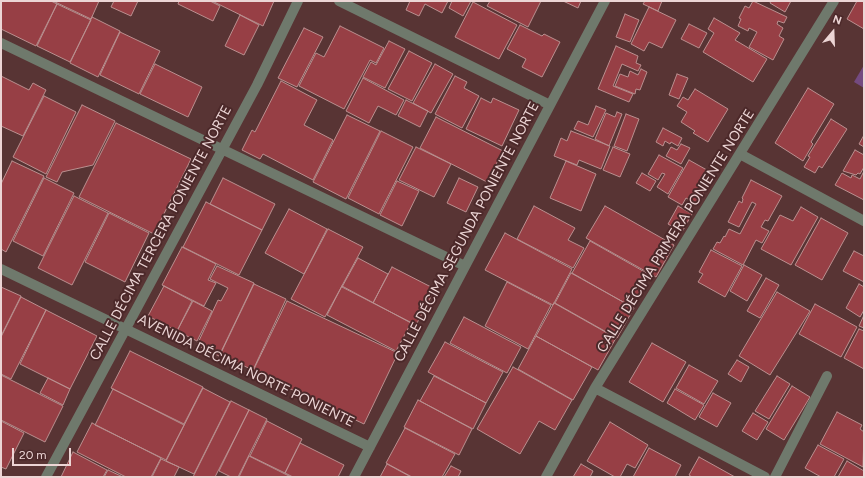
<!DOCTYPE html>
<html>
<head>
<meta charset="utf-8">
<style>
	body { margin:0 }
	#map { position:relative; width:865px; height:478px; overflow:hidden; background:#583434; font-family:Figtree,sans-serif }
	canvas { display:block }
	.frame { position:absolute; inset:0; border:2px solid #ecd5d5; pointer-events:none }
	.north { position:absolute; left:813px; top:12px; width:40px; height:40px; -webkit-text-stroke:3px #4c292a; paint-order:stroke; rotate:19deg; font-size:11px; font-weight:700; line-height:16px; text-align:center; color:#ecd5d5 }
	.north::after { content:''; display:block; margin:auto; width:14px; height:18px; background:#ecd5d5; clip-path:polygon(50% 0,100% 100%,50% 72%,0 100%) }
	.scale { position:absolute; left:12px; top:448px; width:59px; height:18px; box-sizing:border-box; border:2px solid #ecd5d5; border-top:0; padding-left:5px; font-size:12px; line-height:14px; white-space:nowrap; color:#ecd5d5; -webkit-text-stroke:3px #4c292a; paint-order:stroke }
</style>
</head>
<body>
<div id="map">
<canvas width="865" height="478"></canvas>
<div class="frame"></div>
<div class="north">N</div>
<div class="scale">20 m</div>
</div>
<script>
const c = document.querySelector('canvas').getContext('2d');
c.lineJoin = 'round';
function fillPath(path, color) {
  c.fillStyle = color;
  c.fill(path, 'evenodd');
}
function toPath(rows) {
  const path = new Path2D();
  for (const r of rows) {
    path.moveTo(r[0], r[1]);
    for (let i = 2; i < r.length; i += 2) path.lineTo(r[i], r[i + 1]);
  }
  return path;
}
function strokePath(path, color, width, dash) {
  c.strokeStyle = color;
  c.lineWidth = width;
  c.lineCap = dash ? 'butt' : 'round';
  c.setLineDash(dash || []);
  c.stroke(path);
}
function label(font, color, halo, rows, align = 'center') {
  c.font = font + ' Figtree,sans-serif';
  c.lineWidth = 4;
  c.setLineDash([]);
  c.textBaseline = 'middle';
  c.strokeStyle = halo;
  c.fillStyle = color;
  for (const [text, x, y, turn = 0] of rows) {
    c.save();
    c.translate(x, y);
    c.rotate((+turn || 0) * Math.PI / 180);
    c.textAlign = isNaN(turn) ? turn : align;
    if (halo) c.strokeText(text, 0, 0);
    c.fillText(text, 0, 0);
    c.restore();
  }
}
fillPath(toPath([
	[864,65,864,88,854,82]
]), '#744a80');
const building = toPath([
	[1,1,51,1,57,4,36,46,1,29,1,1],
	[53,1,99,1,91,19,53,1],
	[114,1,138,1,131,16,111,7,114,1],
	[179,1,210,1,220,6,213,21,178,4,179,1],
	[212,1,274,1,263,26,212,1],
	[410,1,448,1,442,13,425,4,419,16,406,10,410,1],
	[452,1,471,1,463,16,449,8,452,1],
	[490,1,541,1,528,27,487,6,490,1],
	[563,1,581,1,578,8,563,1],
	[645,1,662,1,658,11,643,4,645,1],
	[753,1,787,17,784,23,778,21,777,24,783,28,779,36,784,39,773,60,749,47,757,32,749,28,748,31,738,26,741,19,739,18,745,6,749,8,753,1],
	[771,1,791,1,785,12,770,3,771,1],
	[857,1,864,1,864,29,847,19,857,1],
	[473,2,517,25,499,59,455,37,473,2],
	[57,4,91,20,70,62,37,46,57,4],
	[649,7,676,20,662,48,649,42,644,51,631,44,649,7],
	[625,14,639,20,630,42,616,37,625,14],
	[240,15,259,25,244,55,225,46,240,15],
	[92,17,120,31,98,77,70,63,92,17],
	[714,18,740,33,735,40,767,59,753,82,703,52,714,33,708,29,714,18],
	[689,24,707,33,699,48,681,39,689,24],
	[520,25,542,36,544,34,560,42,542,77,522,67,526,59,507,49,520,25],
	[340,26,384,48,376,63,370,60,344,109,299,86,316,53,324,57,340,26],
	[304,28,323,37,297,87,278,78,304,28],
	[120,32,160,51,139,94,100,75,120,32],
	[389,41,405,49,385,88,363,77,371,62,376,65,389,41],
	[616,46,638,56,636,63,641,65,638,71,622,64,613,86,633,94,629,102,598,89,616,46],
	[409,51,432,63,412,101,388,89,409,51],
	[155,64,202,87,188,117,140,94,155,64],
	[435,64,453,74,431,113,413,103,435,64],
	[641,69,647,72,640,90,636,89,635,94,615,86,620,74,628,77,630,71,638,75,641,69],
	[677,74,688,78,679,99,669,95,677,74],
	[1,76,29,90,33,83,46,90,23,136,1,126,1,76],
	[455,76,467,82,464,88,479,96,462,128,435,114,455,76],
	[363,78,404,100,396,115,378,106,369,123,346,111,363,78],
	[281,81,317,100,304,125,333,140,313,180,263,154,260,159,242,150,252,130,255,132,281,81],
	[808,88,834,104,811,142,813,144,803,161,775,143,808,88],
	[695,89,728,109,708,142,693,133,695,131,681,122,687,112,677,106,683,97,688,100,695,89],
	[44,96,76,112,46,174,13,157,44,96],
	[481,98,491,103,493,98,519,110,502,146,466,129,481,98],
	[406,100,428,111,420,127,398,116,406,100],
	[82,105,115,121,93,165,62,172,57,182,46,177,82,105],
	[596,106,606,110,593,137,574,129,578,121,588,125,596,106],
	[617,112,622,114,609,146,595,139,606,113,615,117,617,112],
	[626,114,639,119,627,151,614,146,626,114],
	[347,115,380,131,346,199,313,182,347,115],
	[436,117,503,151,487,182,420,148,436,117],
	[831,119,847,129,822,168,819,166,815,173,804,167,810,157,808,156,831,119],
	[116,123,191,159,154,234,79,197,116,123],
	[663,128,682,138,678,146,671,142,670,144,665,141,663,146,656,142,663,128],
	[381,131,413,147,379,214,348,198,381,131],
	[571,131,610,146,601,169,579,160,577,165,554,156,561,138,567,141,571,131],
	[864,135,864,147,859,144,864,135],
	[681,144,690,148,681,164,666,156,671,147,677,150,681,144],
	[416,147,451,164,434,197,399,180,416,147],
	[613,147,630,154,620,177,603,170,613,147],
	[855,150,864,155,864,167,860,174,858,173,856,175,843,171,855,150],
	[659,155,683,168,668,194,657,187,665,174,662,173,658,180,648,174,659,155],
	[689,160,714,174,697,204,686,198,682,205,668,197,689,160],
	[12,161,44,176,6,252,1,249,1,184,12,161],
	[566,161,596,174,581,211,550,198,566,161],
	[864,171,864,200,835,185,842,173,851,178,852,175,860,179,864,171],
	[642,173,656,181,650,191,636,183,642,173],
	[44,178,74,193,43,256,13,241,44,178],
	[223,178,275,204,262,230,210,204,223,178],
	[459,178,478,187,466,212,447,203,459,178],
	[751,180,782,196,768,221,765,220,761,227,769,231,762,243,756,240,743,265,713,249,717,242,720,243,724,236,725,237,729,229,740,234,756,204,752,202,739,227,728,222,739,201,742,203,743,199,742,198,751,180],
	[397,181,419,191,402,226,380,215,397,181],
	[74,196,108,213,72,285,38,268,74,196],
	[206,202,262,230,239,275,183,247,206,202],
	[534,206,575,228,568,240,584,248,573,268,517,239,534,206],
	[605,206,674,245,656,277,586,238,605,206],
	[678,206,692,214,682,232,668,224,678,206],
	[801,207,818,217,791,265,761,249,780,215,793,221,801,207],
	[289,209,327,229,304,274,265,253,289,209],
	[109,213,149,233,125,282,85,262,109,213],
	[821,218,848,233,822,280,795,265,821,218],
	[328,229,363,247,325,317,291,299,328,229],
	[505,233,572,269,553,305,485,270,505,233],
	[590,241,650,275,632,307,572,273,590,241],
	[182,247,216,264,208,280,216,283,204,306,162,285,182,247],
	[711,250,742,266,725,297,698,282,703,274,699,272,711,250],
	[854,251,864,256,864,282,843,271,854,251],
	[358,258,388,274,373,303,342,287,358,258],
	[744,265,762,275,747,301,730,291,744,265],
	[217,266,254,283,219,356,197,345,218,300,221,301,228,288,210,279,217,266],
	[392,267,435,289,416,325,373,303,392,267],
	[571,273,634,308,617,338,555,303,571,273],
	[766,278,779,285,760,318,747,311,766,278],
	[507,282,551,305,528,349,485,326,507,282],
	[254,284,286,299,253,370,220,355,254,284],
	[859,284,864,287,864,310,860,317,846,308,859,284],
	[164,286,192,301,177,331,148,316,164,286],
	[342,286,411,323,396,351,327,315,342,286],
	[1,287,21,296,1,336,1,287],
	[777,292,810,311,770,375,739,356,777,292],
	[21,297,46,310,11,379,1,374,1,337,21,297],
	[193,301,212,311,197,341,177,331,193,301],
	[287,301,398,353,364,424,253,371,287,301],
	[554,303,616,338,598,370,536,336,554,303],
	[815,304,857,327,841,357,799,334,815,304],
	[46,310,97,336,70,389,20,364,46,310],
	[864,315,864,328,859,326,864,315],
	[464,317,521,347,507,373,450,343,464,317],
	[859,329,864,331,864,369,844,358,859,329],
	[536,336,592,367,573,400,518,369,536,336],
	[445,342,503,372,486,403,428,372,445,342],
	[652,343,686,362,663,402,629,382,652,343],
	[130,351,203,387,184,424,111,388,130,351],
	[737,360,749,367,741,382,728,374,737,360],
	[689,365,718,381,704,404,676,388,689,365],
	[513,367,572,400,555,430,539,421,520,454,477,429,513,367],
	[1,375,63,406,45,442,1,420,1,375],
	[434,376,486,403,473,429,420,401,434,376],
	[777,376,790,384,769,419,755,411,777,376],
	[48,378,70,389,63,405,40,393,48,378],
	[792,386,810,397,784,440,766,429,792,386],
	[203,388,230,402,194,474,166,461,203,388],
	[113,389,184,425,166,460,95,425,113,389],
	[675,389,704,405,695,420,667,403,675,389],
	[713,393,731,403,717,427,699,417,713,393],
	[418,400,472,429,459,455,404,427,418,400],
	[231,401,249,410,215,477,193,477,231,401],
	[249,410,267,419,238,477,231,477,219,471,249,410],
	[837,412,862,425,860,429,864,432,863,467,820,444,837,412],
	[753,413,768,422,757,440,742,431,753,413],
	[1,421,24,433,6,469,1,467,1,421],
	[267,421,302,439,285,473,250,456,267,421],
	[610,422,648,445,635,468,627,464,620,477,615,477,587,461,610,422],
	[92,423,161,458,151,477,126,477,77,452,92,423],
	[405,428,455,454,442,477,412,477,386,463,405,428],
	[300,443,344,465,338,477,293,477,285,473,300,443],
	[818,445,844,459,834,477,821,477,805,468,818,445],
	[649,448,681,465,675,477,633,477,649,448],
	[73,452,107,470,103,477,61,477,73,452],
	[249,456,291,477,239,477,249,456],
	[699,457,735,477,692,477,689,475,699,457],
	[161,459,179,467,174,477,152,477,161,459],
	[847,461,864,471,864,477,838,477,847,461],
	[387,464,411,477,380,477,387,464],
	[581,464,593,471,590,477,573,477,581,464],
	[451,466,461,471,458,477,444,477,451,466],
	[108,470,123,477,104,477,108,470]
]);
fillPath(building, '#973f45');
strokePath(building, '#ba8f8f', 1);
strokePath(toPath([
	[339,1,550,105],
	[1,43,465,266],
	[740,154,864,221],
	[1,269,370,447],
	[595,388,765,477],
	[46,477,257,85,298,1],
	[354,477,605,1],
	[546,477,595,388,834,1],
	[775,477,827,376]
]), '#6f796c', 10);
label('14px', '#ecd5d5', '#4c292a', [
	["CALLE DÉCIMA PRIMERA PONIENTE NORTE",676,231,-58],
	["CALLE DÉCIMA SEGUNDA PONIENTE NORTE",467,232,-62],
	["CALLE DÉCIMA TERCERA PONIENTE NORTE",161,233,-62],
	["AVENIDA DÉCIMA NORTE PONIENTE",246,371,26]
]);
</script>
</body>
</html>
